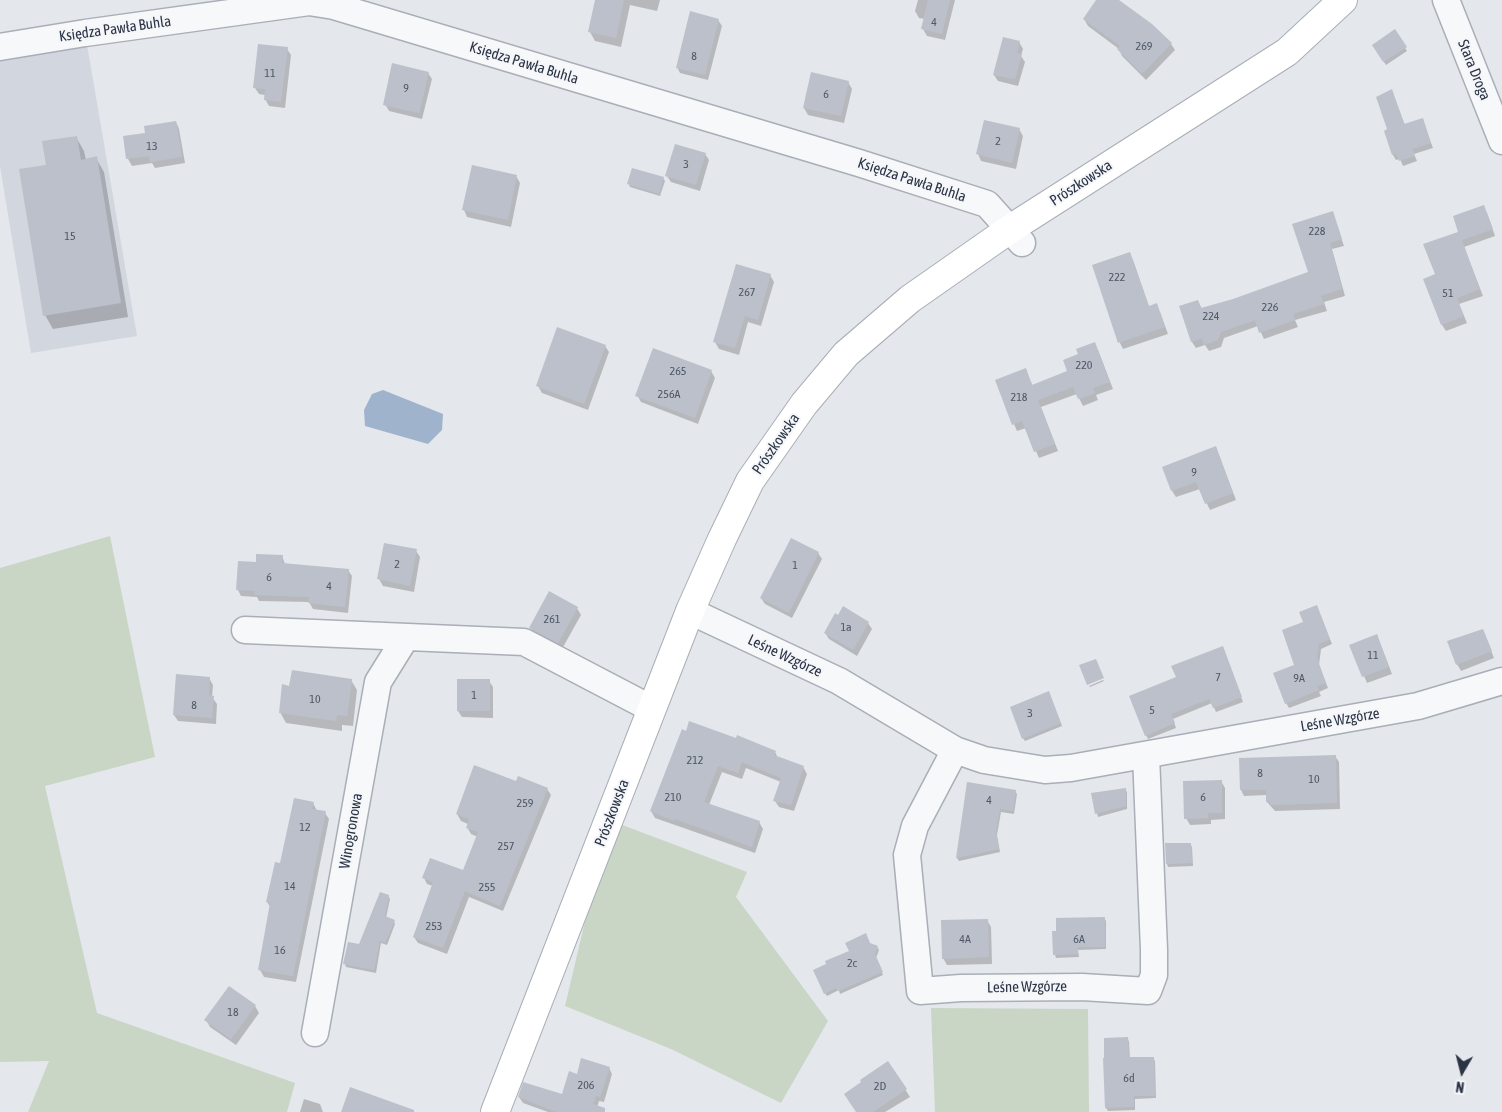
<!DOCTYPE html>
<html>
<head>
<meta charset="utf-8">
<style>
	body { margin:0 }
	#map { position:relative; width:1502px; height:1112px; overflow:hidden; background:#e4e7ec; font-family:"Asap Condensed",sans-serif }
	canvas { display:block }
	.north { position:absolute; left:1437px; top:1047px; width:50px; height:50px; -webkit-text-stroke:4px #f4f6f9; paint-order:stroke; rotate:188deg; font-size:14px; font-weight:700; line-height:20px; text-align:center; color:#2b3445 }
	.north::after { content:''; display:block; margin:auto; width:18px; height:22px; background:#2b3445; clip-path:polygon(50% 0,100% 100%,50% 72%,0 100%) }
</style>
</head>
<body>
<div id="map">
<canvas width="1502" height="1112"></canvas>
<div class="north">N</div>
</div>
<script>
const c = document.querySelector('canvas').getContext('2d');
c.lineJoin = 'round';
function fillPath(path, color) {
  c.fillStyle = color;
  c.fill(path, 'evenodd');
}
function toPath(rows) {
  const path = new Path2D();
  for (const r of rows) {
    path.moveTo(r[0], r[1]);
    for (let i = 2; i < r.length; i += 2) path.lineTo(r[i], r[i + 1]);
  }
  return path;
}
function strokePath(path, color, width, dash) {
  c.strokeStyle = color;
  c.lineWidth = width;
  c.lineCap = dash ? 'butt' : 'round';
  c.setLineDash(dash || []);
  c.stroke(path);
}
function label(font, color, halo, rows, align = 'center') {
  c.font = font + ' "Asap Condensed",sans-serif';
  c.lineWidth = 4;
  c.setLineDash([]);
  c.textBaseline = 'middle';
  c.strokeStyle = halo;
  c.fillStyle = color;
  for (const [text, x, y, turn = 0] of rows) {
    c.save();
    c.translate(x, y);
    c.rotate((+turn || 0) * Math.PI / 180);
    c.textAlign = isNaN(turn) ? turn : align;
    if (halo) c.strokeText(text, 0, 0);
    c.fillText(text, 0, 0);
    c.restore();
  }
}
fillPath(toPath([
	[85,33,137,336,31,353,0,166,0,47]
]), '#d2d6de');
fillPath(toPath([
	[110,536,155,757,45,786,97,1013,295,1083,287,1112,28,1112,49,1061,0,1062,0,568],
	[609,820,747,872,736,897,828,1021,781,1103,671,1049,565,1006],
	[931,1008,1088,1009,1089,1112,935,1112]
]), '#c9d6c5');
fillPath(toPath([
	[383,390,443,414,442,430,428,444,365,426,364,410,372,394]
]), '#9fb4cc');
fillPath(toPath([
	[597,0,660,0,657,11,630,5,621,47,595,41,590,32],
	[918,0,955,0,945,40,927,36,923,29,925,19,919,18,915,11],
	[1098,0,1117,0,1171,44,1175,50,1146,80,1122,56,1119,49,1088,26,1084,19],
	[718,20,722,26,708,80,680,73,677,67],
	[1395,31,1407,51,1386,65,1373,45],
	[1019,42,1023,49,1021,56,1025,62,1018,86,998,81,994,75],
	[287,49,291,55,285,108,269,106,265,99,265,95,259,94,255,88],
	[428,73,432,79,422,119,389,111,385,104],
	[848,82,852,89,844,123,808,115,804,108],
	[1392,91,1405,125,1422,119,1433,148,1414,154,1417,161,1403,166,1400,159,1396,160,1393,155,1385,131,1389,130],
	[176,122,179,129,185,163,155,168,152,163,132,166,128,159,124,137,147,134],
	[1019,129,1023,136,1016,169,981,161,978,154],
	[76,137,84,151,86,160,96,158,104,172,128,317,53,329,45,315,47,166],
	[705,154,709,160,700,191,671,182,667,176],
	[516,176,520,183,511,227,467,217,464,210],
	[663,178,665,181,660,196,630,187,629,184],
	[1332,212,1344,246,1332,249,1345,296,1324,302,1327,311,1295,320,1298,327,1264,339,1258,326,1224,338,1221,347,1209,351,1205,345,1196,348,1192,342,1181,307,1198,301,1202,309,1233,300,1309,272],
	[1487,213,1495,236,1464,247,1483,296,1459,304,1467,323,1446,331,1442,325,1436,275,1460,232],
	[1129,253,1133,260,1149,307,1160,312,1168,334,1123,349,1120,343,1093,266],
	[770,275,774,282,761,326,748,322,739,355,719,349,715,342],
	[605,346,609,352,588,410,542,393,538,386],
	[1098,350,1113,389,1096,395,1098,400,1083,406,1077,394,1041,407,1058,451,1039,458,1026,428,1017,431,1014,424,1025,370,1033,386,1069,371,1080,355],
	[711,371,715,378,698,424,641,402,637,395],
	[1219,455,1236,500,1210,510,1200,489,1176,497,1172,491],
	[791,539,818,553,822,559,792,618,765,604,761,598],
	[416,551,420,557,414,592,383,586,379,579],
	[282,556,285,564,348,570,352,576,348,613,313,609,309,602,259,601,257,597,241,596,238,590,257,564],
	[577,608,581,615,562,649,534,635,531,628],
	[1319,612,1332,644,1321,649,1319,665,1328,688,1319,692,1321,696,1289,708,1286,703,1296,665,1304,623],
	[868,623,872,629,857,656,829,639,825,633],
	[1483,630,1494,658,1461,671,1457,664],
	[1377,635,1392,674,1367,683,1351,645],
	[1224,652,1243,702,1216,712,1212,703,1173,719,1176,728,1148,739,1146,735,1177,678],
	[209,678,213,685,212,697,217,704,216,724,178,721,174,715],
	[351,680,357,690,353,726,342,725,342,731,286,723,280,712,291,687],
	[1103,680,1104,681,1090,687,1089,686],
	[489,681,493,687,493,718,462,717,458,711],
	[1050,696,1062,726,1025,741,1023,738],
	[683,731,775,752,778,758,803,767,807,774,794,811,779,807,775,801,781,782,746,768,742,779,722,772,709,805,759,822,763,829,755,853,655,818,651,811],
	[1335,756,1339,762,1340,809,1275,811,1267,802,1267,795,1244,796,1241,790],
	[1221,781,1225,788,1225,819,1211,820,1211,824,1190,825,1186,818],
	[517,782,547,789,551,795,503,911,469,897,447,954,418,943,414,937,433,886,427,884,424,878,464,872,478,837,471,834,467,827,468,824,461,821,457,814],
	[968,783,1015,791,1017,794,1014,814,1001,812,997,835,1000,852,959,861,957,858],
	[1125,789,1127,792,1127,809,1098,817,1092,794],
	[313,803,317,811,325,813,329,819,296,982,264,977,260,970,271,908,267,902,281,864],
	[1190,844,1192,847,1193,866,1168,867,1167,864],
	[388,896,390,899,386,918,394,921,395,924,387,945,381,943,376,973,346,967,345,964,360,946],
	[1104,918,1106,921,1106,949,1078,950,1079,957,1056,958,1055,955],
	[987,920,991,927,992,964,947,965,943,958],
	[870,944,877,947,879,950,876,958,883,975,840,994,839,990,827,996,825,993,850,951],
	[255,1006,259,1013,236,1045,210,1027,206,1020],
	[1128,1039,1129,1042,1130,1059,1153,1058,1155,1061,1156,1098,1135,1099,1135,1110,1108,1111,1106,1108],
	[888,1063,910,1097,885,1112,857,1112],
	[609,1068,612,1074,604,1102,599,1101,596,1112,548,1112,523,1103,519,1097,563,1096,578,1075],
	[304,1099,320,1104,323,1112,300,1112]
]), '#0003');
fillPath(toPath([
	[595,0,624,0,616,38,588,32],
	[928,0,950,0,942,34,921,29],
	[1096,0,1119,0,1152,24,1172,43,1142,74,1117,49,1120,46,1083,19],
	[690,11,719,19,705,75,676,68],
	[1395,29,1407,47,1383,62,1372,45],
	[1003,37,1020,41,1017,53,1022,54,1015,79,993,75],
	[258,44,288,47,281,102,264,100,265,89,253,88],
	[392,63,429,72,419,113,383,105],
	[811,72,849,81,841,116,803,108],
	[1392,89,1404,124,1423,118,1431,143,1412,149,1415,156,1399,161,1396,154,1392,155,1384,131,1387,129,1376,97],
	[984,120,1020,128,1012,163,976,154],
	[176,121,182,157,150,162,149,156,126,159,123,136,145,133,144,126],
	[77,136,81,160,97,156,121,303,43,316,19,169,46,165,42,141],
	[675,144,706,153,696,185,665,176],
	[472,165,517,175,508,220,462,210],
	[632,168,664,177,659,194,627,184],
	[1484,205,1493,229,1462,240,1480,289,1457,298,1464,316,1441,325,1423,279,1435,274,1423,244,1458,232,1453,216],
	[1333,211,1342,239,1330,243,1342,289,1321,296,1324,304,1293,314,1295,320,1259,333,1255,320,1221,332,1218,340,1204,345,1202,338,1191,342,1179,306,1198,300,1201,308,1233,299,1308,272,1292,224],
	[1130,252,1149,306,1157,303,1165,327,1118,343,1092,265],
	[736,264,771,274,758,320,745,316,735,348,713,342],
	[557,327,606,345,584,404,536,386],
	[1095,342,1110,382,1093,388,1095,393,1078,399,1073,387,1038,400,1055,444,1034,452,1022,421,1012,425,995,380,1026,368,1032,385,1067,371,1063,360,1078,354,1076,349],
	[653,348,712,370,695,418,635,396],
	[1216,446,1233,493,1205,504,1196,482,1171,491,1162,467],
	[791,538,819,552,789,613,760,598],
	[384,543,417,549,410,586,377,579],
	[256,554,283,555,282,563,349,569,345,607,308,603,309,597,254,595,255,591,236,590,238,561,256,562],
	[549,591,578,607,558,643,529,628],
	[1317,605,1330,639,1319,644,1317,658,1326,683,1317,686,1319,690,1285,704,1273,673,1294,665,1282,630,1303,622,1299,612],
	[843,606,869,622,853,650,824,633,835,613,838,615],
	[1483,629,1492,651,1456,665,1447,641],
	[1377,634,1389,667,1362,677,1349,645],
	[1223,646,1242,697,1213,708,1209,699,1171,714,1175,723,1145,736,1129,696,1176,677,1171,666],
	[1096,659,1104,678,1087,685,1079,665],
	[292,670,352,679,347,716,337,715,336,721,279,713,282,684,289,686],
	[176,674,210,677,209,695,214,696,212,718,173,715],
	[457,679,490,679,490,711,457,711],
	[1049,691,1061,723,1022,739,1010,707],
	[689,721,736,738,737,735,776,751,774,755,804,766,791,805,773,801,781,778,742,762,738,773,718,766,704,802,760,821,752,847,675,819,674,821,650,811,682,729,686,731],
	[1336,755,1337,803,1270,805,1270,802,1266,802,1266,790,1240,790,1239,758],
	[474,765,516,781,518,776,548,788,500,906,465,891,443,948,413,937,433,882,422,878,430,858,463,870,478,832,466,828,469,819,456,814],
	[1222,780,1222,813,1208,813,1208,818,1184,819,1183,781],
	[967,782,1016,790,1013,811,1000,809,996,831,999,849,956,858],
	[1126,788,1126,806,1095,814,1091,793],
	[294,798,314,802,312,809,326,811,293,976,258,970,270,903,266,902,275,862,280,863],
	[1165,843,1191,843,1192,863,1166,864],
	[380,892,389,895,385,916,395,920,385,943,380,941,374,970,343,964,348,942,359,944],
	[1105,917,1105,947,1078,947,1078,954,1053,955,1052,931,1056,931,1056,918],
	[988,919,989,957,942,959,941,920],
	[866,933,870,943,878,946,875,954,883,972,838,991,836,988,824,994,813,970,826,964,825,961,849,951,845,943],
	[229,986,256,1005,231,1039,204,1020],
	[1128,1037,1129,1057,1154,1057,1155,1096,1134,1096,1134,1107,1105,1108,1103,1058,1104,1058,1104,1038],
	[581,1058,610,1067,600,1097,596,1096,593,1104,605,1108,605,1112,556,1112,518,1097,523,1082,562,1094,569,1071,577,1074],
	[888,1061,907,1089,873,1112,856,1112,844,1094,861,1082,860,1080],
	[350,1087,414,1110,414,1112,341,1112]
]), '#bbc0ca');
const street = toPath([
	[1446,0,1502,141],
	[0,47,85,33,309,2,334,6,859,163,987,204,1022,243],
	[690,611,839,681,955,750,984,760,1045,770,1071,768,1418,706,1502,681],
	[245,630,524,642,652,709],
	[955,750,915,826,907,855,920,991,961,988,1082,987,1148,991,1154,975,1154,950,1146,755],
	[315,1033,378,682,406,637]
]);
const secondary = toPath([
	[495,1112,690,611,722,539,750,481,804,404,846,354,910,299,1010,229,1287,52,1343,0]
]);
strokePath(street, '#a9aeb7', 29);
strokePath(secondary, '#a9aeb7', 30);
strokePath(street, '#f7f8fa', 26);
strokePath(secondary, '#fff', 28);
label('12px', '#4f5766', null, [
	["4",934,22],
	["269",1144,46],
	["8",694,56],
	["11",270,73],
	["9",406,88],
	["6",826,94],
	["2",998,141],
	["13",152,146],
	["3",686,164],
	["228",1317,231],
	["15",70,236],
	["222",1117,277],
	["267",747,292],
	["51",1448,293],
	["226",1270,307],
	["224",1211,316],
	["220",1084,365],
	["265",678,371],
	["256A",669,394],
	["218",1019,397],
	["9",1194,472],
	["2",397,564],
	["1",795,565],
	["6",269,577],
	["4",329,586],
	["261",552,619],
	["1a",846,627],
	["11",1373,655],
	["7",1218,677],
	["9A",1299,678],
	["1",474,695],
	["10",315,699],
	["8",194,705],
	["5",1152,710],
	["3",1030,713],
	["212",695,760],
	["8",1260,773],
	["10",1314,779],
	["210",673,797],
	["6",1203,797],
	["4",989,800],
	["259",525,803],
	["12",305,827],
	["257",506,846],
	["14",290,886],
	["255",487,887],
	["253",434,926],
	["4A",965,939],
	["6A",1079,939],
	["16",280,950],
	["2c",852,963],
	["18",233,1012],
	["6d",1129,1078],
	["206",586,1085],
	["2D",880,1086]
]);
label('15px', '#2b3445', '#f4f6f9', [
	["Księdza Pawła Buhla",115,29,-8],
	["Księdza Pawła Buhla",524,63,17],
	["Stara Droga",1474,70,68],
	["Księdza Pawła Buhla",912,180,18],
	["Prószkowska",1081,183,-33],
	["Prószkowska",776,444,-55],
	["Leśne Wzgórze",785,656,25],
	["Leśne Wzgórze",1340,720,-10],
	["Prószkowska",612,813,-69],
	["Winogronowa",351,831,-80],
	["Leśne Wzgórze",1027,987,-1]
]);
</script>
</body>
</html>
